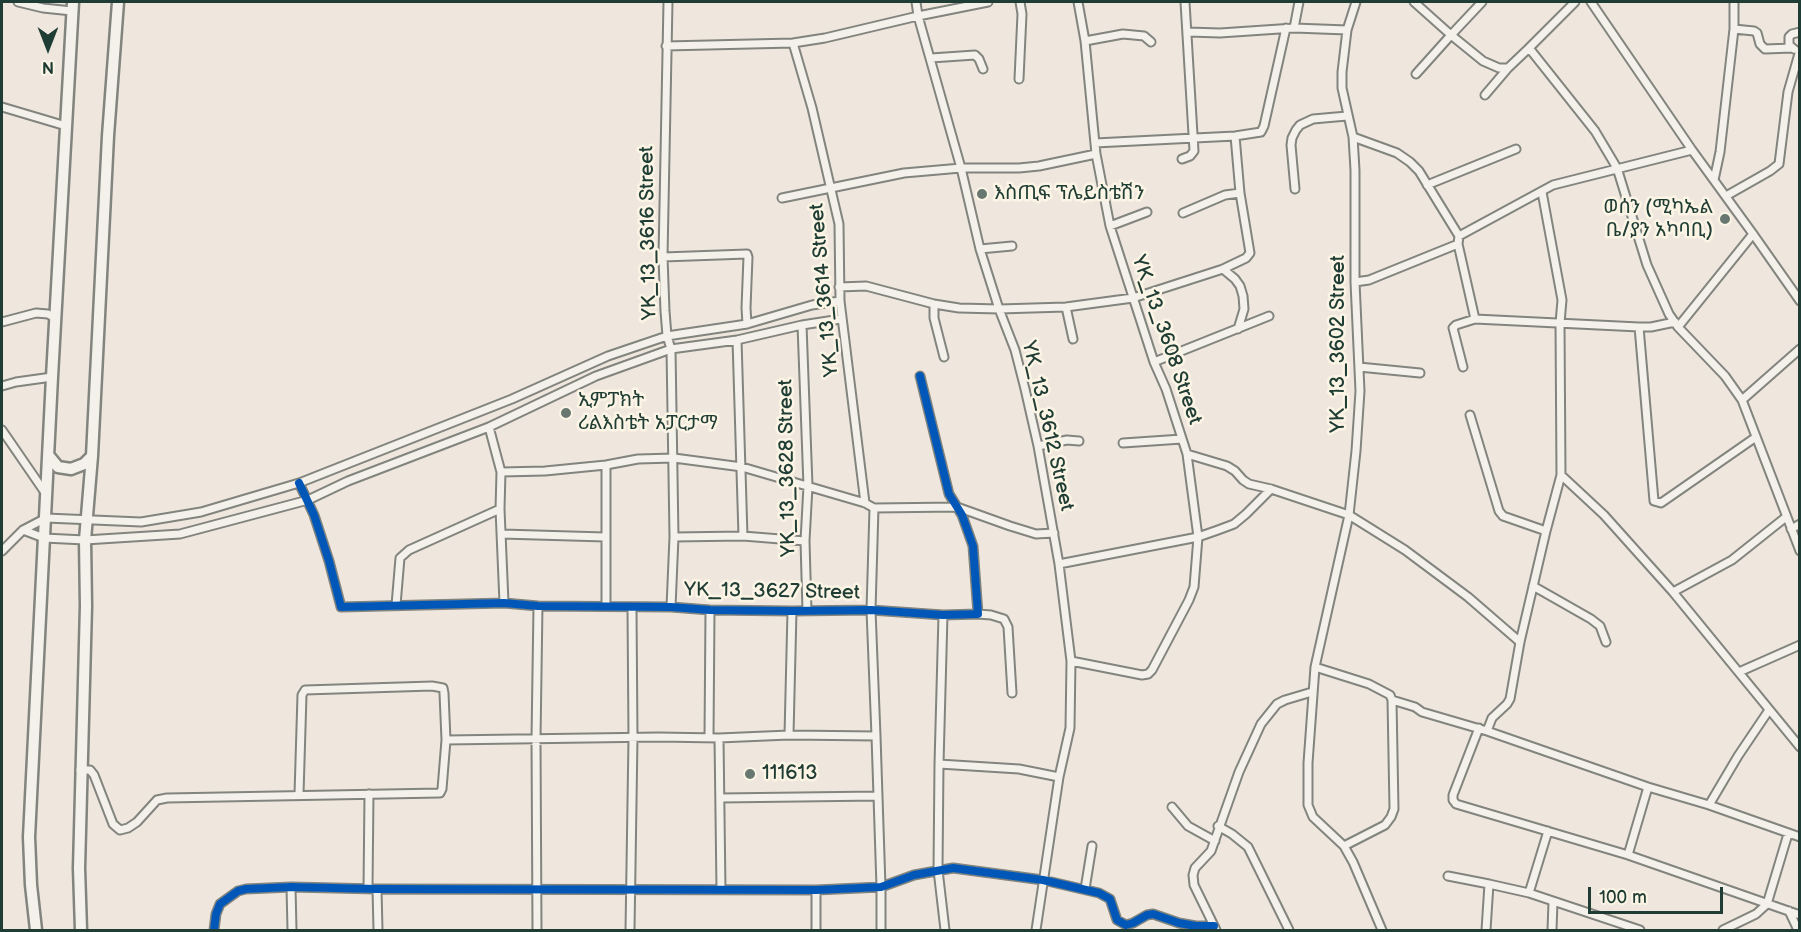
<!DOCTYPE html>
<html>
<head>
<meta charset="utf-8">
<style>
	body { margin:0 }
	#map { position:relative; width:1801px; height:932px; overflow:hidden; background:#efe7de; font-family:"Balsamiq Sans",sans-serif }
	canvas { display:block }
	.frame { position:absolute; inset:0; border:3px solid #1f3d34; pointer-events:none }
	.north { position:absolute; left:18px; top:18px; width:60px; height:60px; -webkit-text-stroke:4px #fcf5e5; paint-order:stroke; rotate:180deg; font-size:16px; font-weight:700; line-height:24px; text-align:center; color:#1f3d34 }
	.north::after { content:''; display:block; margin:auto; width:21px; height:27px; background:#1f3d34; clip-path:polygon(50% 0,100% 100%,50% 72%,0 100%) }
	.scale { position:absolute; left:1588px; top:887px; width:135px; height:27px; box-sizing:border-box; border:3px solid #1f3d34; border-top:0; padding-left:8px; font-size:18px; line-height:21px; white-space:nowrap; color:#1f3d34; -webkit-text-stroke:4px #fcf5e5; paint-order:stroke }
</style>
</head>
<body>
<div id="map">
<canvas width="1801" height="932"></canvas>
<div class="frame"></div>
<div class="north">N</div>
<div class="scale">100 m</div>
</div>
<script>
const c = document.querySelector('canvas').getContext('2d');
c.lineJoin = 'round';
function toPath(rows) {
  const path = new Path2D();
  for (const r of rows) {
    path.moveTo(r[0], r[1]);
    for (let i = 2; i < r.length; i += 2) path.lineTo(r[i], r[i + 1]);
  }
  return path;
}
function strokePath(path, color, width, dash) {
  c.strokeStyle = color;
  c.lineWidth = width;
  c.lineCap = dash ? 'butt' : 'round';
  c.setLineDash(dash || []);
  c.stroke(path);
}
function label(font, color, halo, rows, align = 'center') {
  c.font = font + ' "Balsamiq Sans","Noto Sans Ethiopic",sans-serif';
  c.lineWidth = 5;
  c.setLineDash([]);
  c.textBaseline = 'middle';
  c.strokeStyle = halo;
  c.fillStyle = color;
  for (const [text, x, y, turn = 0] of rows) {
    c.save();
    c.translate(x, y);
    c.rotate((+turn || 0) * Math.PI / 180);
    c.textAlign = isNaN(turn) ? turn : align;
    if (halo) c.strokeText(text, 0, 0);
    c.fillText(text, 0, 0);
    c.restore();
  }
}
const minor = toPath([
	[18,2,43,8,72,11],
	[668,2,663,257,665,311,667,336,671,349,674,537,671,607],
	[916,2,918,16,961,168,980,249,999,309,1015,350,1025,389,1038,446,1059,564,1071,661,1070,728,1059,777,1036,930],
	[1356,2,1347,30,1342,72,1342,88,1353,137,1355,170,1355,282,1360,391,1356,451,1349,515,1315,667,1308,763,1308,805,1313,817,1344,846,1353,862,1382,930],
	[1414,2,1451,35,1482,2],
	[1575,2,1529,48,1595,131,1617,168,1647,265,1669,314,1678,327,1725,376,1742,400,1800,551],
	[1591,2,1692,150,1753,234,1800,301],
	[1294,28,1299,2],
	[1734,29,1754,31,1757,33,1760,44,1765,49,1792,48],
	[1188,32,1220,33,1294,28,1347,30],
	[1085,41,1123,34,1144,36,1151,42],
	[793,43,812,108,839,224,840,301,865,503],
	[666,46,793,43,825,38,918,16,988,2],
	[1794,49,1789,45,1789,37,1792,34,1800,32],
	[931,58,975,55,979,59,983,69],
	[1416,74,1451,35,1483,61,1499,68,1508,68,1529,48],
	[1019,79,1022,14,1020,2],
	[1485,95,1508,68],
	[2,107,66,126],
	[1353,137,1397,153,1410,162,1419,171,1459,236,1553,185,1692,150],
	[1095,143,1235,136,1261,132,1264,126,1286,28],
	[1182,159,1190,156,1194,151,1185,2],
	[1714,180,1720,152,1734,29,1734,2],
	[1427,185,1516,149],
	[1295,189,1291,145,1292,138,1296,130,1300,125,1313,119,1347,116],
	[1542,192,1562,300,1560,323,1561,475,1604,515,1673,592,1800,747],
	[1726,196,1770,171,1779,164,1788,92,1800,50],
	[782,198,904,173,961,168,1019,168,1039,166,1096,154],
	[1183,213,1225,195,1240,193],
	[1110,226,1147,212],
	[1458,244,1475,319],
	[980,249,1012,246],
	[663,257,747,254,748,257,746,308,747,324],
	[1223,269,1235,279,1240,286,1243,296,1244,309,1238,329],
	[1355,282,1369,280,1458,244,1459,236],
	[839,287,866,286,934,304,959,308,999,309,1066,307,1133,298,1223,269,1246,258,1250,253,1240,193,1235,136],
	[934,304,934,318,944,357],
	[1066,307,1073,339],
	[2,322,36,313,48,314,55,318],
	[802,325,808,486,805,541,807,611],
	[1639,327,1654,501,1661,503,1756,437],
	[1678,327,1753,234],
	[737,340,743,536],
	[1154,362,1269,316],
	[1359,367,1420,373],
	[1463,367,1453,328,1456,325,1475,319,1639,327,1651,327,1675,322],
	[2,386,16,382,52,377],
	[1742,400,1800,349],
	[1470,415,1499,511,1503,516,1546,531],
	[489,427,501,472],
	[2,430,46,494],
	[1123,443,1182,439],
	[1038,446,1067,440,1079,441],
	[1187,454,1227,466,1235,471,1243,480,1249,484,1271,489,1349,515,1405,550,1468,597,1520,642],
	[606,465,606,606],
	[299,483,314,515,329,561,341,607,504,603,538,606,671,607,710,610,792,611,871,610,943,615,978,614,973,546,962,515,949,494,920,376],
	[874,508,871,610,876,736],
	[1791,529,1800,524],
	[23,530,44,538,85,540,180,534,308,500,348,481,489,427,596,376,671,349,737,340,802,325,841,319],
	[502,534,605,537],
	[674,537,743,536,805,541],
	[2,551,23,530,46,518,141,522,201,512,299,483,512,399,608,356,667,336,747,324,812,305,840,301],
	[1059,564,1198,537,1218,530,1234,524,1246,514,1271,489],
	[1533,586,1591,619,1600,626,1606,642],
	[1673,592,1732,560,1786,517],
	[504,603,500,509,501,472,545,471,606,465,638,459,674,458,742,467,865,503,874,508,957,507,1010,526,1036,534,1054,533],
	[396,605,400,558,409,550,500,509],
	[978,614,991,615,1004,619,1008,627,1012,693],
	[1071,661,1142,675,1148,674,1152,670,1189,600,1194,587,1198,537,1187,454,1166,389,1154,362,1110,226,1096,154,1085,41,1078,2],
	[1315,667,1369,684,1390,695,1392,700,1394,809,1391,817,1385,825,1344,846],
	[1739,672,1800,645],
	[1392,700,1415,707,1422,712,1487,731,1648,787,1709,805,1800,837],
	[1479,728,1453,795,1453,800,1456,804,1628,855,1800,915],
	[1487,731,1492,718,1507,704,1510,699,1520,642,1546,531,1561,475],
	[789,735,792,611],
	[709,738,710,610],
	[719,738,721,890],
	[446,740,659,737,719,738,789,735,876,736,881,887,881,930],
	[939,764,943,615],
	[80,770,90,770,94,775,113,824,120,830,128,828,137,822,157,800,167,798,440,793,442,789,446,740,444,693,443,688,432,686,305,690,302,695,299,794],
	[720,798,878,796],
	[1709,805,1738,756,1769,710],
	[1172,807,1188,826,1215,841],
	[1218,826,1232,834,1248,847,1289,930],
	[1628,855,1648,787],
	[1448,876,1489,884],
	[291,887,292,930],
	[368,889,369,794],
	[377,889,378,930],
	[1085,889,1092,846],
	[816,890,816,930],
	[1529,893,1548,831],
	[1789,911,1798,930],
	[214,930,216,914,220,904,238,891,246,889,291,887,377,889,816,890,881,887,914,875,953,868,1043,880,1099,893,1110,899,1117,920,1126,925,1133,923,1147,915,1153,914,1179,923,1196,926,1214,926],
	[537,930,536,739,538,606],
	[630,930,633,738,632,608],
	[945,930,938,870,939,764,1019,769,1059,777],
	[1216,930,1194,885,1193,875,1195,868,1211,851,1239,772,1261,724,1277,704,1285,700,1312,692],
	[1486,930,1489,884,1529,893,1640,930],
	[1552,930,1553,902],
	[1723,930,1756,914,1767,904,1788,834]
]);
const primary = toPath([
	[49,456,58,467,71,469,84,464,92,456],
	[36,930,31,885,29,837,52,377,73,2],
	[81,930,79,868,86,606,85,540,92,456,108,136,118,2]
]);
strokePath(minor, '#82847e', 11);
strokePath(primary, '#82847e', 15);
strokePath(minor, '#f4f0ea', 7);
strokePath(primary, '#f4f0ea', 10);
strokePath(toPath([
	[299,483,314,515,329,561,341,607,504,603,538,606,671,607,710,610,792,611,871,610,943,615,978,614,973,546,962,515,949,494,920,376],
	[214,930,216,914,220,904,238,891,246,889,291,887,377,889,816,890,881,887,914,875,953,868,1043,880,1099,893,1110,899,1117,920,1126,925,1133,923,1147,915,1153,914,1179,923,1196,926,1214,926]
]), '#0057b8', 8);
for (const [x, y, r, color] of [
	[982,194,6,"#687870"],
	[1725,219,6,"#687870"],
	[566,413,6,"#687870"],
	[750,774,6,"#687870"]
]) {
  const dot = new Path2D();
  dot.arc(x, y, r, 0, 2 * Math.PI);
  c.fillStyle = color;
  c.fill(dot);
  strokePath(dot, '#fcf5e5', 2);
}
label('20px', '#1f3d34', '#fcf5e5', [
	["እስጢፍ ፕሌይስቴሽን",994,194],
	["ወሰን (ሚካኤል",1713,208,"right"],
	["ቤ/ያን አካባቢ)",1713,231,"right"],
	["ኢምፓክት",578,401],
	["ሪልእስቴት አፓርታማ",578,424],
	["111613",762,774]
], 'left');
label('20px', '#1f3d34', '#fcf5e5', [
	["YK_13_3616 Street",649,233,-91],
	["YK_13_3614 Street",825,290,-95],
	["YK_13_3608 Street",1166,340,71],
	["YK_13_3602 Street",1339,344,-90],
	["YK_13_3612 Street",1047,426,77],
	["YK_13_3628 Street",788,468,-91],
	["YK_13_3627 Street",772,592,1]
]);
</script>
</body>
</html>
